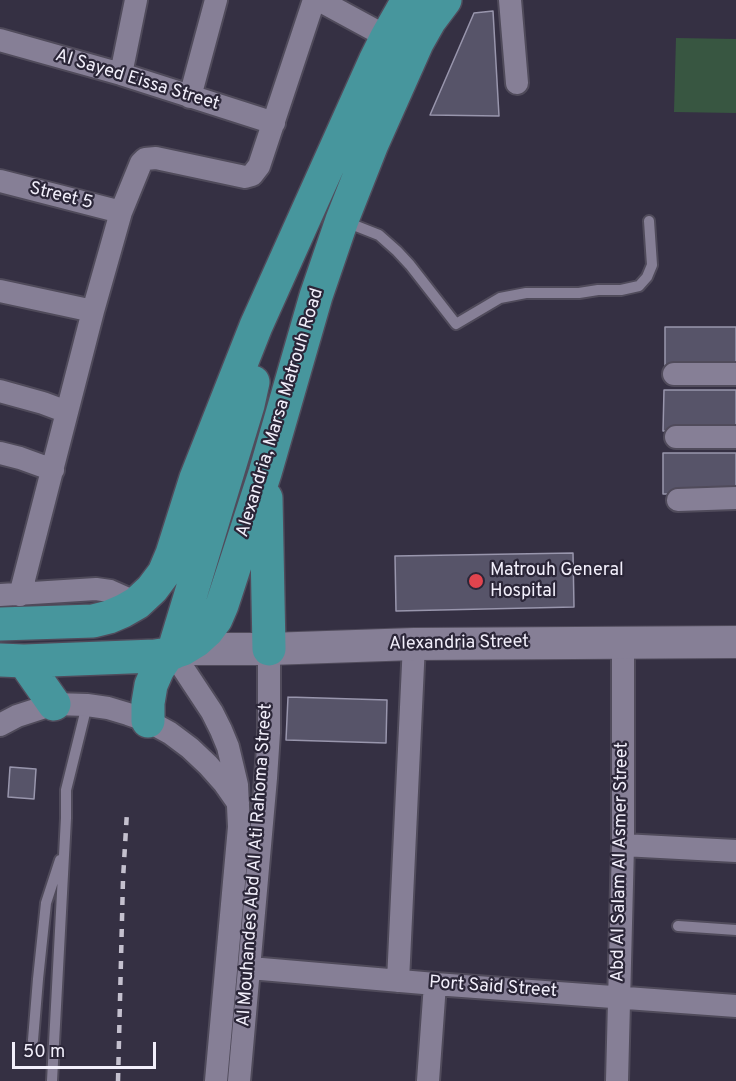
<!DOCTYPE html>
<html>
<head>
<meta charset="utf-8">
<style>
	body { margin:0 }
	#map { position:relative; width:736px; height:1081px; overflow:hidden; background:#353043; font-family:Overpass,sans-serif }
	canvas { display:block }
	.scale { position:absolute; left:12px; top:1042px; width:144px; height:27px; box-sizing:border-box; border:3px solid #f2effb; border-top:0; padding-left:8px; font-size:18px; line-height:21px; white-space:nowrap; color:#f2effb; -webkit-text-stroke:4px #2b2638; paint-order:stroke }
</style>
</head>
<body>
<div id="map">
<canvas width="736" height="1081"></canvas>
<div class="scale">50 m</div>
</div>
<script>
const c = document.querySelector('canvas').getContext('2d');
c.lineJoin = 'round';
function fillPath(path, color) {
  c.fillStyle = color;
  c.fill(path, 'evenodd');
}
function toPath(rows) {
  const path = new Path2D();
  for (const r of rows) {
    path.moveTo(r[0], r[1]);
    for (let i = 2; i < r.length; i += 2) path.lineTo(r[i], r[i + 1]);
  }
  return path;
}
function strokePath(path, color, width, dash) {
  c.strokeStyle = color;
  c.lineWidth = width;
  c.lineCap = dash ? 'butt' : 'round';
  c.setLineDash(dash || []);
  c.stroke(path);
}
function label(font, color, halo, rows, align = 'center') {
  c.font = font + ' Overpass,sans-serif';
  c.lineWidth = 4.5;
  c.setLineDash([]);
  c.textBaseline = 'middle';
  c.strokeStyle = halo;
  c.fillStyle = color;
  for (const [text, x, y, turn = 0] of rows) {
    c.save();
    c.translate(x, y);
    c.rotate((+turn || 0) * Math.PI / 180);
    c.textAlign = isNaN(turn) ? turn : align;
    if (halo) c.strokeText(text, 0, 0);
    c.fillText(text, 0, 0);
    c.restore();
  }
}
fillPath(toPath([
	[676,38,736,39,736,113,674,112]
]), '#385641');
const building = toPath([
	[493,11,499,116,430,115,474,13,493,11],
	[665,327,736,327,736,368,665,368,665,327],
	[664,390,736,390,736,431,663,431,664,390],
	[663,453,736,453,736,494,663,494,663,453],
	[573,553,574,607,396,611,395,556,573,553],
	[288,697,387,700,386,743,286,740,288,697],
	[10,767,36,769,34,799,8,797,10,767]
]);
fillPath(building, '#575469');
strokePath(building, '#9996ad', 1.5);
const lane = toPath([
	[346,222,379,235,397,251,410,265,456,324,500,298,526,293,579,293,598,290,621,290,639,286,647,277,652,265,649,221],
	[678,926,736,930],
	[33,1040,38,979,46,903,60,860],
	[52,1081,66,818,66,790,87,705]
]);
const street = toPath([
	[319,0,387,37],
	[510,0,517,83],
	[0,40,121,74,274,123],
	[121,74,136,0],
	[190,97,216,0],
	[0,181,121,212],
	[0,291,93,311],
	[674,374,736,374],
	[0,391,43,403,67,412],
	[676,437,736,437],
	[0,453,20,458,53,470],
	[678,500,736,498],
	[0,595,96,589,110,591,137,603],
	[20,595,93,311,121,212,141,163,145,159,156,158,245,177,252,175,259,166,314,0],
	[173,653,212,712,221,730,228,747,237,785,239,827,216,1081],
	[0,725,17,716,54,704,87,705,108,708,128,714,148,721,170,733,190,748,208,765,224,783,238,803],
	[623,845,736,851],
	[250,968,435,984,736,1006],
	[398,981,414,644],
	[239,1081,266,778,269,733,269,649],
	[428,1081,435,984],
	[617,1081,623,845,623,643]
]);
const secondary = toPath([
	[183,649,269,649,414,644,736,642]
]);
const primary = toPath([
	[266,498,269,649],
	[0,624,93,621,109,617,123,611,137,603,152,589,164,573,172,554,196,478,256,326,375,61,387,37,408,0],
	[173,653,248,405,253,382],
	[0,660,24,661,155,656,168,654,183,649,196,641,207,631,216,619,222,605,265,473,316,296,342,220,372,144,417,43,430,20,445,0],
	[24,661,54,704],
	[148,721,148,703,151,685,158,669,168,654]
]);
strokePath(lane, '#504b5b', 14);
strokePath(street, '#504b5b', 26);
strokePath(secondary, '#504b5b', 34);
strokePath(primary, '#504b5b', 36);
strokePath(lane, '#867f96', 10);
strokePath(street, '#867f96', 22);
strokePath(secondary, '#867f96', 32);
strokePath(primary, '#47969d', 33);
strokePath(toPath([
	[118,1081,123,879,127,812]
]), '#c4c0ce', 4.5, [8, 8]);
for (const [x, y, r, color] of [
	[476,581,8,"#e0444e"]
]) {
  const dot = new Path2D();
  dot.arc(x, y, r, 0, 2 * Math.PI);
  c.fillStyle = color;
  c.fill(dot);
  strokePath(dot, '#2b2638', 2);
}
label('18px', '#f2effb', '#2b2638', [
	["Al Sayed Eissa Street",137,81,17],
	["Street 5",61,197,14],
	["Alexandria, Marsa Matrouh Road",281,413,-73],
	["Alexandria Street",459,644,-1],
	["Abd Al Salam Al Asmer Street",621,862,-89],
	["Al Mouhandes Abd Al Ati Rahoma Street",256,865,-86],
	["Port Said Street",493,988,4]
]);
label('18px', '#f2effb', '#2b2638', [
	["Matrouh General",490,571],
	["Hospital",490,592]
], 'left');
</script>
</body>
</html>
